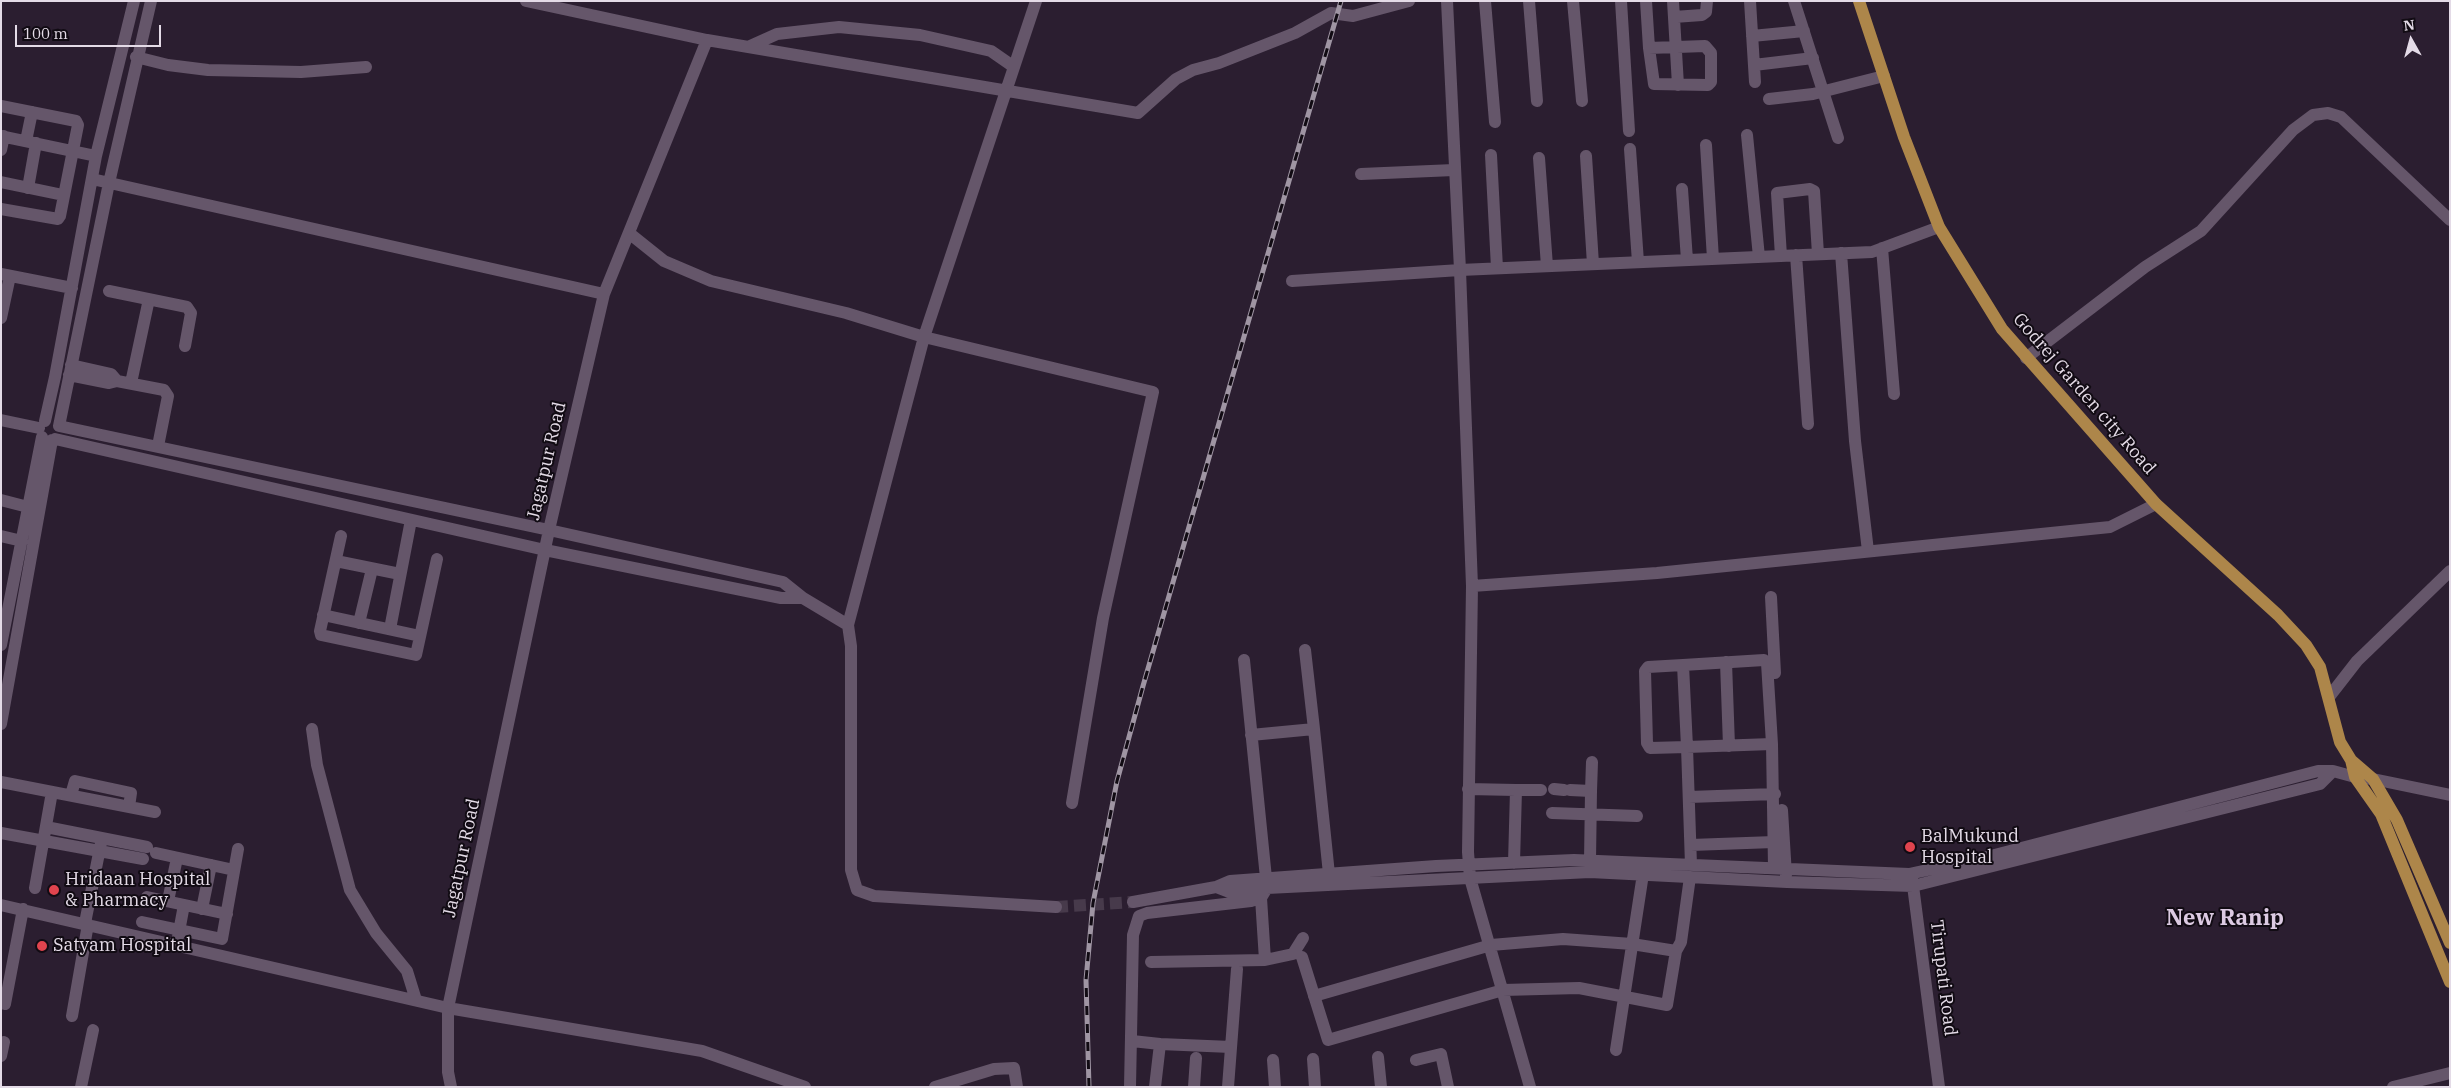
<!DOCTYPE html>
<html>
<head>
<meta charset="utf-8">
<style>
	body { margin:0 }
	#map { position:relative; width:2451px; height:1088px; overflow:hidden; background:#2b1e30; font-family:"IBM Plex Serif",serif }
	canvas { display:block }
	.frame { position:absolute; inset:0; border:2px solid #e4dbe7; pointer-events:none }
	.north { position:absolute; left:2386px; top:15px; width:50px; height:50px; -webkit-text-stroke:4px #110b13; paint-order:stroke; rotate:353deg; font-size:14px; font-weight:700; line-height:20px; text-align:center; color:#e4dbe7 }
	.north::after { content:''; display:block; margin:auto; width:18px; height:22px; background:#e4dbe7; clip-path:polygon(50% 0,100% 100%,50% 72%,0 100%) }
	.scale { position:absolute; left:15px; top:25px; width:146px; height:22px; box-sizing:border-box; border:2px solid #e4dbe7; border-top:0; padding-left:6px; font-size:15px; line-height:18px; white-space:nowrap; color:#e4dbe7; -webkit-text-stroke:4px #110b13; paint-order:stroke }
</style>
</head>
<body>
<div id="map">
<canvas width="2451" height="1088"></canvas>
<div class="frame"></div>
<div class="north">N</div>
<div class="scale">100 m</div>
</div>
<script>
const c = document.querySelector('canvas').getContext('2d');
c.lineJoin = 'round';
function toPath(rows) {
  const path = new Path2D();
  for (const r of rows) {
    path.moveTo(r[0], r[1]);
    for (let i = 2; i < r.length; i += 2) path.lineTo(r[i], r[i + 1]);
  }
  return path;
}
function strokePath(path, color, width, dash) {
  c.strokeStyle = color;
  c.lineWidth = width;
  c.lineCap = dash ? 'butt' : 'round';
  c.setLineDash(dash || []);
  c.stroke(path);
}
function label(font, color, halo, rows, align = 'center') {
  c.font = font + ' "IBM Plex Serif",serif';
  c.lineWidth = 4;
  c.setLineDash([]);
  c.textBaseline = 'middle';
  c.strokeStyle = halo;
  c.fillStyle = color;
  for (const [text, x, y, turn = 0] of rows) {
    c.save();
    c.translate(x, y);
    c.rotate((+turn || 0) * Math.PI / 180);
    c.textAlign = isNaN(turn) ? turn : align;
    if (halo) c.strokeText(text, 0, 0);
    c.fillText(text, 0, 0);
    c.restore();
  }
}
strokePath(toPath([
	[1056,907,1133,902]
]), '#473a4b', 12, [12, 6]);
strokePath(toPath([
	[151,1,109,183,59,426,549,530,783,582,803,598,848,625],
	[1036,1,924,337,848,625,851,646,851,870,857,890,874,896,1056,907],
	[1447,1,1460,270,1472,586,1468,852,1470,878,1530,1087],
	[1485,1,1495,122],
	[1529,1,1537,101],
	[1573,1,1582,101],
	[1621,1,1629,131],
	[1646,1,1649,48,1705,46,1711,53,1711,82,1708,85,1654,84,1649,48],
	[1673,1,1678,85],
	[1750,1,1755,82],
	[1794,1,1838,138],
	[1674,17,1702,15,1706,12,1707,1],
	[1752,36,1804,31],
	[707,40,1138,113,1176,79,1193,70,1219,63,1295,33,1331,13,1353,16,1409,1],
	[748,47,777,34,839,27,920,35,991,51,1014,67],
	[136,57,168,65,208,70,301,72,366,67],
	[1754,65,1813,58],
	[1769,99,1813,94,1884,76],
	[1,106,76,121,78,125,60,216,58,219,1,209],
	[1747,135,1759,257],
	[1,136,96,156],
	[26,141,32,112],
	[1706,145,1713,259],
	[1630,149,1638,262],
	[1,150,4,136],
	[1491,155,1497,268],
	[1586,156,1593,264],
	[1539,158,1547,266],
	[1361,174,1454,170],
	[92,179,604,294],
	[1,182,63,195],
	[28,188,36,143],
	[1682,189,1687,260],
	[629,233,664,261,711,281,846,313,924,337,1153,392,1103,618,1072,803],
	[1882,248,1894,394],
	[1841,253,1855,441,1868,551],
	[1796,255,1808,424],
	[1781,256,1777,193,1810,189,1814,191,1818,254],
	[1,274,72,288],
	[1292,281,1460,270,1872,252,1939,227],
	[109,291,187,307,191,313,185,346],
	[1,318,10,276],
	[2026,358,2145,267,2201,231,2293,130,2313,115,2328,113,2341,117,2450,220],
	[71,365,111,374,117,381],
	[69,375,109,383,117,381,164,390,168,396,158,446],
	[131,383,149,299],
	[1,420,39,428],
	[45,421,55,377,96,156,134,1],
	[55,439,545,550,781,598,803,598],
	[1,500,28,507],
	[1,536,22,541],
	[341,536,320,631,321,635,416,655,437,559],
	[336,561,400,574],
	[1472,586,1657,573,2110,527,2156,504],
	[1771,597,1775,673],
	[323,615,420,636],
	[359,623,372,569],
	[390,629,411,520],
	[1,645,42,437],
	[1244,660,1266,878],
	[1726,662,1729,746],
	[1683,665,1687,747,1650,748,1647,743,1645,671,1648,667,1683,665,1764,660,1767,663,1772,744],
	[2329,697,2357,661,2450,571],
	[1,724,52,440],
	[312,729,317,765,350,890,376,933,407,971,416,1000],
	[1314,729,1329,874],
	[1251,735,1314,729,1305,650],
	[1,782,155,812],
	[1468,789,1516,790,1514,863],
	[1554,789,1564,790],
	[1516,790,1541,790],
	[1570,790,1591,791,1590,861],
	[1591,791,1592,762],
	[71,795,75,781,131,793,129,807],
	[1689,797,1775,794],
	[1782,810,1786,875],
	[1552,813,1637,816],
	[46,827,147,847],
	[1,833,143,859],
	[1691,845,1774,842],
	[156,853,234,870],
	[1691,865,1687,747,1772,744,1774,868],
	[1912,878,1939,1087],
	[1216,887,1229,892,1267,888,1590,872,1787,882,1913,886,2320,784,2333,771],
	[35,888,52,792],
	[147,897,227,914],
	[168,901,177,858],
	[1133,902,1216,887,1230,881,1436,866,1574,860,1909,874,1983,858,2318,771,2333,771,2355,777,2373,779,2450,795],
	[1,905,448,1008,702,1051,805,1087],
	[202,909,211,865],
	[142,922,222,939,238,849],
	[85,923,101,843],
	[178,937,184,905],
	[1302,957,1328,1040,1503,990,1579,988,1667,1005,1676,951,1681,942,1690,877],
	[1265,960,1293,954,1303,938],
	[1151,962,1265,960,1261,898],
	[1314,996,1491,945,1563,939,1632,944,1676,951],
	[1,1003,5,1004,23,909],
	[72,1016,88,924],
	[1132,1041,1160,1044],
	[1616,1050,1643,874],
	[1,1056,4,1042],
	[1378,1057,1381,1087],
	[1313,1059,1315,1087],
	[1273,1060,1275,1087],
	[1416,1060,1441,1054,1448,1087],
	[81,1087,93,1030],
	[451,1087,448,1072,448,1008,549,530,604,294,707,40,526,1],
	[935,1087,994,1069,1014,1068,1017,1087],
	[1130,1087,1133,935,1139,916,1147,913,1251,901,1261,898,1267,888],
	[1155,1087,1160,1044,1231,1047],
	[1194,1087,1196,1058],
	[1228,1087,1237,969],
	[2393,1087,2450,1073]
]), '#65566a', 12);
strokePath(toPath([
	[1859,1,1904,137,1939,227,2002,329,2156,504,2278,615,2306,645,2320,667,2340,742,2351,760],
	[2450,943,2397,820,2373,779,2351,760,2355,777,2381,814,2450,982]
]), '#ad864a', 12);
const rail = toPath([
	[1089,1087,1086,980,1093,903,1117,781,1143,686,1341,1]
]);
strokePath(rail, '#9f95a3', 5);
strokePath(rail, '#110b13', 3, [9]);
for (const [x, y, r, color] of [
	[1910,847,6,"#e0444e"],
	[54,890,6,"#e0444e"],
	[42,946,6,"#e0444e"]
]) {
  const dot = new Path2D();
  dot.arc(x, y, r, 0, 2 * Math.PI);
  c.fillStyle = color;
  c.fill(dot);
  strokePath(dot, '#110b13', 2);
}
label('18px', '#e4dbe7', '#110b13', [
	["Godrej Garden city Road",2084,394,49],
	["Jagatpur Road",547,461,-77],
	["Jagatpur Road",462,858,-78],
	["Tirupati Road",1943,978,83]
]);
label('18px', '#e4dbe7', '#110b13', [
	["BalMukund",1921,837],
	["Hospital",1921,858],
	["Hridaan Hospital",65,880],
	["& Pharmacy",65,901],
	["Satyam Hospital",53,946]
], 'left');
label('bold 22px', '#dccae2', '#110b13', [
	["New Ranip",2225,919]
]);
</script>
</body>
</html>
